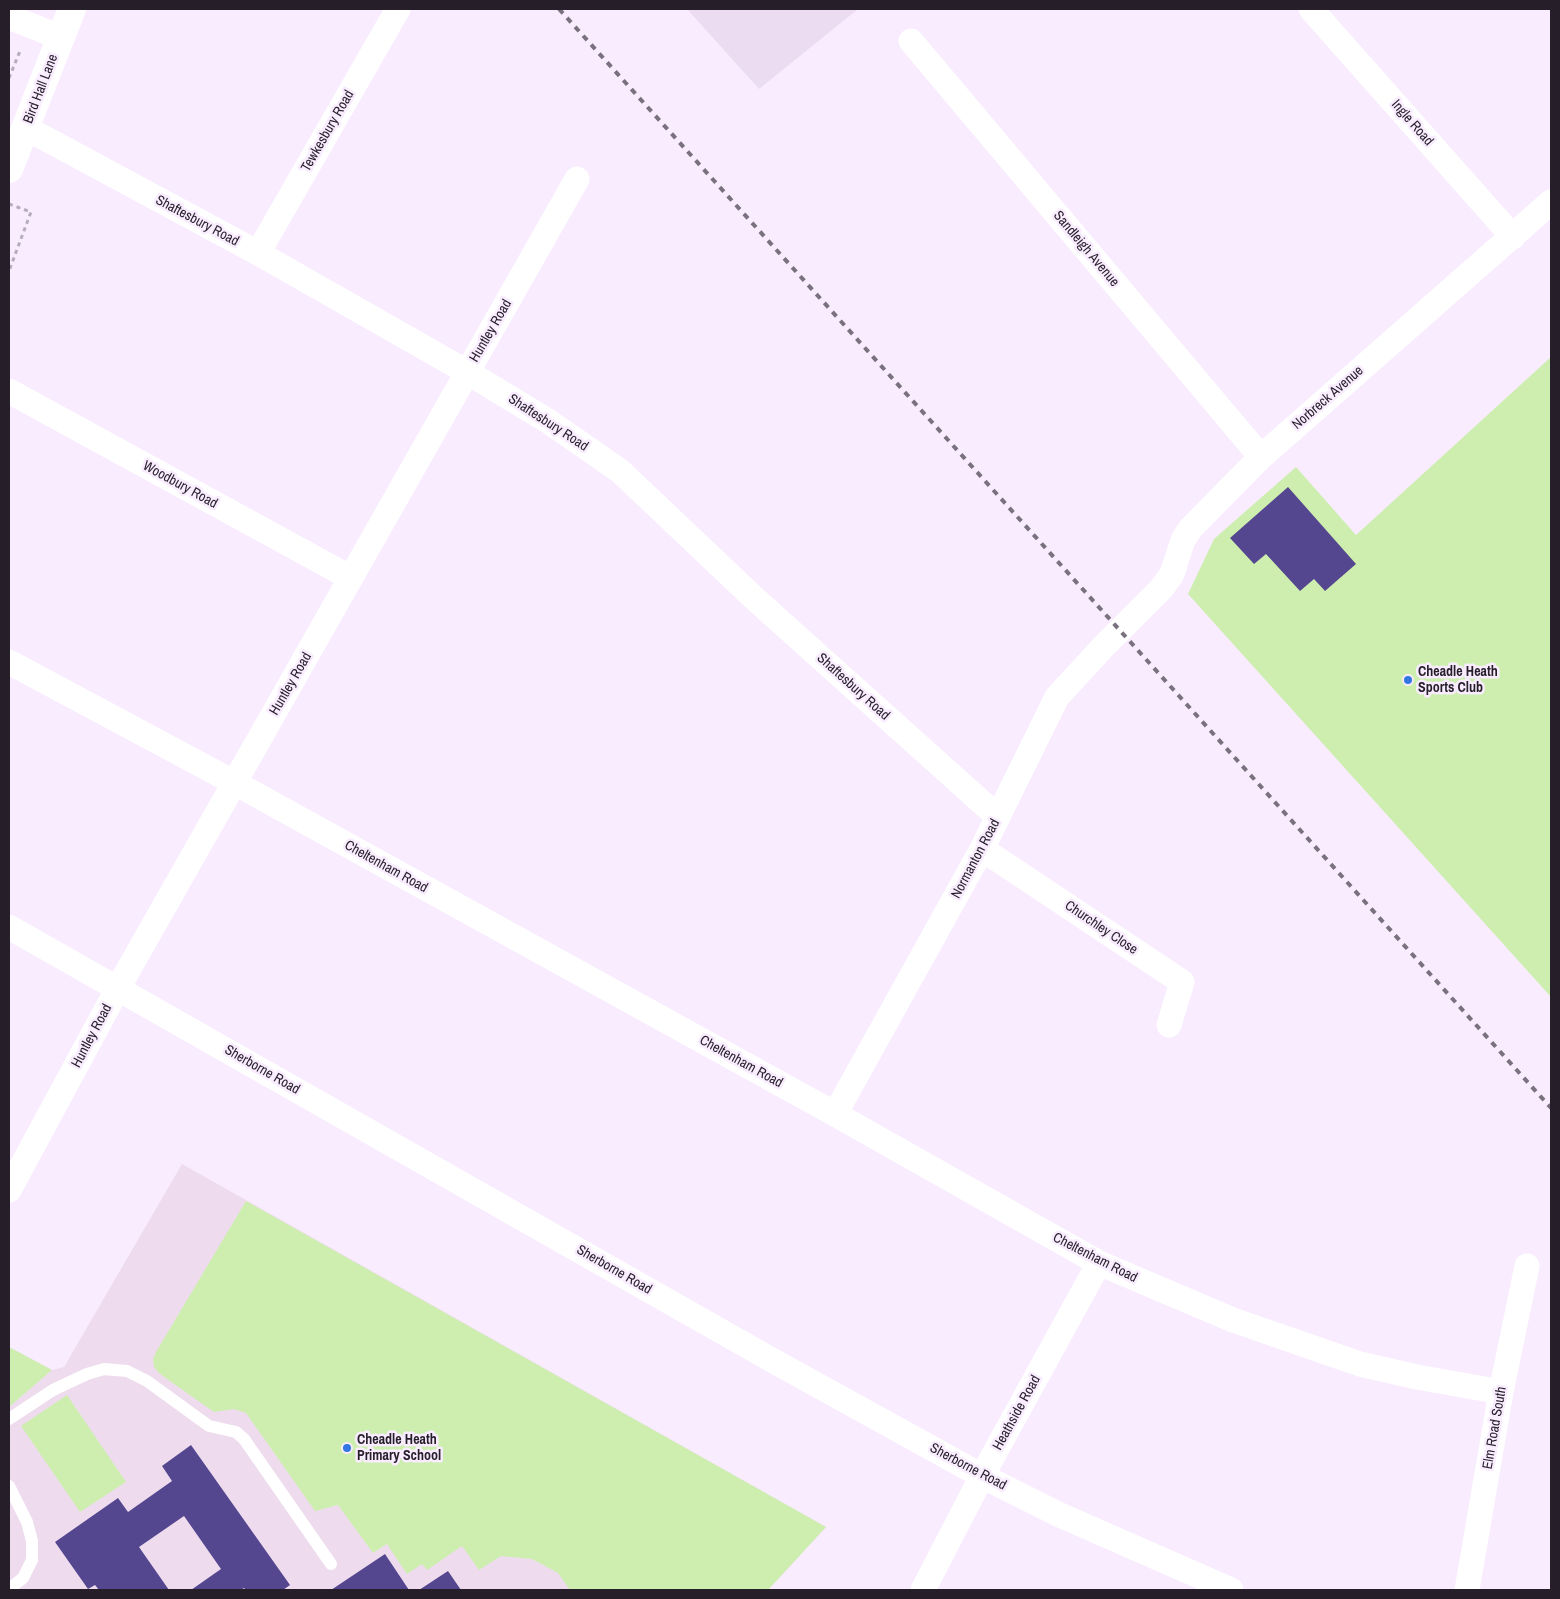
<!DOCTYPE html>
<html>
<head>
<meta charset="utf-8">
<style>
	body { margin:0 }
	#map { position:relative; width:1560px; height:1599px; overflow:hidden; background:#f8ecfe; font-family:"Archivo Narrow",sans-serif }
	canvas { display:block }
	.frame { position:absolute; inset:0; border:10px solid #261f2a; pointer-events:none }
</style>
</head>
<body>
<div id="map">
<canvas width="1560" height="1599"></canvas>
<div class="frame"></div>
</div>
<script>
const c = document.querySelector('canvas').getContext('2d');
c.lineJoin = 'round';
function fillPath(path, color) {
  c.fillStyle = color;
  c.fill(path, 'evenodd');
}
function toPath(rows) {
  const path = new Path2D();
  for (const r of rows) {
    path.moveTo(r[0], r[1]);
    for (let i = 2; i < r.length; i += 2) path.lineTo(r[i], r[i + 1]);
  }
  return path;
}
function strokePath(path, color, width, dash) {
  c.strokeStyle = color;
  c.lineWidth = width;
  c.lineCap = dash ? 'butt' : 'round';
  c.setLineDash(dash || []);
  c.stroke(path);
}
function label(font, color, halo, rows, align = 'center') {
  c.font = font + ' "Archivo Narrow",sans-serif';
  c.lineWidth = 5;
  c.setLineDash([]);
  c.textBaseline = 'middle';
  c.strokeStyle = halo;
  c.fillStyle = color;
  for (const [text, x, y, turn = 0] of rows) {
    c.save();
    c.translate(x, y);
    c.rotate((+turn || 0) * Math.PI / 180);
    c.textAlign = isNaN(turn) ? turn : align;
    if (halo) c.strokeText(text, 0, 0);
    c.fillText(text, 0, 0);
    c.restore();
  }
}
fillPath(toPath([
	[687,9,858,9,759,89]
]), '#ebdcf2');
fillPath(toPath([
	[182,1164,826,1527,768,1590,16,1590,9,1580,9,1347,52,1370,64,1367]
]), '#eedcee');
fillPath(toPath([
	[1551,357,1551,997,1188,594,1214,539,1296,467,1356,535],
	[246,1201,826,1527,768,1590,570,1590,558,1573,532,1559,501,1556,479,1570,462,1546,427,1570,422,1564,407,1574,387,1544,373,1553,338,1505,315,1511,246,1413,234,1409,214,1412,167,1379,159,1373,154,1367,153,1359,156,1352],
	[9,1347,52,1370,9,1407],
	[67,1395,126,1482,80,1512,21,1426]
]), '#ceeeb0');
fillPath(toPath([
	[1288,487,1356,564,1325,591,1314,579,1300,591,1266,554,1254,564,1230,538],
	[191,1445,290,1585,283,1590,246,1590,244,1588,241,1590,191,1590,221,1569,184,1516,139,1547,169,1590,99,1590,95,1585,88,1589,55,1542,118,1498,128,1512,172,1481,162,1466],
	[385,1554,409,1590,331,1590],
	[448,1571,461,1590,419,1590]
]), '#55478f');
strokePath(toPath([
	[9,78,20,51],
	[9,204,31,212,9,271]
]), '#b6acbb', 3, [4, 4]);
strokePath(toPath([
	[9,1419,53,1390,87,1374,104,1369,127,1371,147,1381,209,1426,236,1432,244,1439,331,1564],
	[9,1486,27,1522,32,1541,32,1560,23,1578,9,1589]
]), '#fff', 12);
strokePath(toPath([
	[1311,9,1513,237],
	[9,17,60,37],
	[911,41,1261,457],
	[26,128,258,253,467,372,548,421,620,471,754,598,998,817],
	[258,253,398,9],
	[9,391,351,578],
	[9,662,235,783,835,1114,1099,1263,1233,1320,1360,1364,1417,1377,1501,1392],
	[982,849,1182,982,1169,1025],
	[9,927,770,1359,982,1476,1060,1515,1231,1590],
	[835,1114,982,849,1057,697,1104,646,1161,589,1172,574,1183,540,1190,529,1261,457,1551,202],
	[9,1190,118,988,577,179],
	[923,1590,982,1476,1099,1263],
	[1467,1590,1501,1392,1527,1266]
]), '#fff', 25);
strokePath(toPath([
	[9,169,72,9]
]), '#fff', 28);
strokePath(toPath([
	[559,9,1551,1108]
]), '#7a717e', 4, [6, 6]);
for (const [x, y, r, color] of [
	[1408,680,5,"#3176e3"],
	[347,1448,5,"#3176e3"]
]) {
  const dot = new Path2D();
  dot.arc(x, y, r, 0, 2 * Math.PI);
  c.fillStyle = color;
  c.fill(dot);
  strokePath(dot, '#f8ecfe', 2);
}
label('14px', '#261f2a', '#f8ecfe', [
	["Bird Hall Lane",41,89,-69],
	["Ingle Road",1412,123,49],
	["Tewkesbury Road",328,131,-60],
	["Shaftesbury Road",197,221,28],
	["Sandleigh Avenue",1086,249,50],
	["Huntley Road",491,331,-60],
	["Norbreck Avenue",1328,398,-41],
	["Shaftesbury Road",548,423,33],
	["Woodbury Road",180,485,29],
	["Huntley Road",291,684,-60],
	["Shaftesbury Road",853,687,42],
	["Normanton Road",976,859,-62],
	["Cheltenham Road",386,867,29],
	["Churchley Close",1101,928,34],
	["Huntley Road",92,1036,-62],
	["Cheltenham Road",741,1062,29],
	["Sherborne Road",262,1070,30],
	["Cheltenham Road",1095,1258,27],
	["Sherborne Road",614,1270,30],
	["Heathside Road",1017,1413,-61],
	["Elm Road South",1495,1428,-80],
	["Sherborne Road",968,1467,28]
]);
label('bold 14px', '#261f2a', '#f8ecfe', [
	["Cheadle Heath",1418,672],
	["Sports Club",1418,688],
	["Cheadle Heath",357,1440],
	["Primary School",357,1456]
], 'left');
</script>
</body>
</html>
